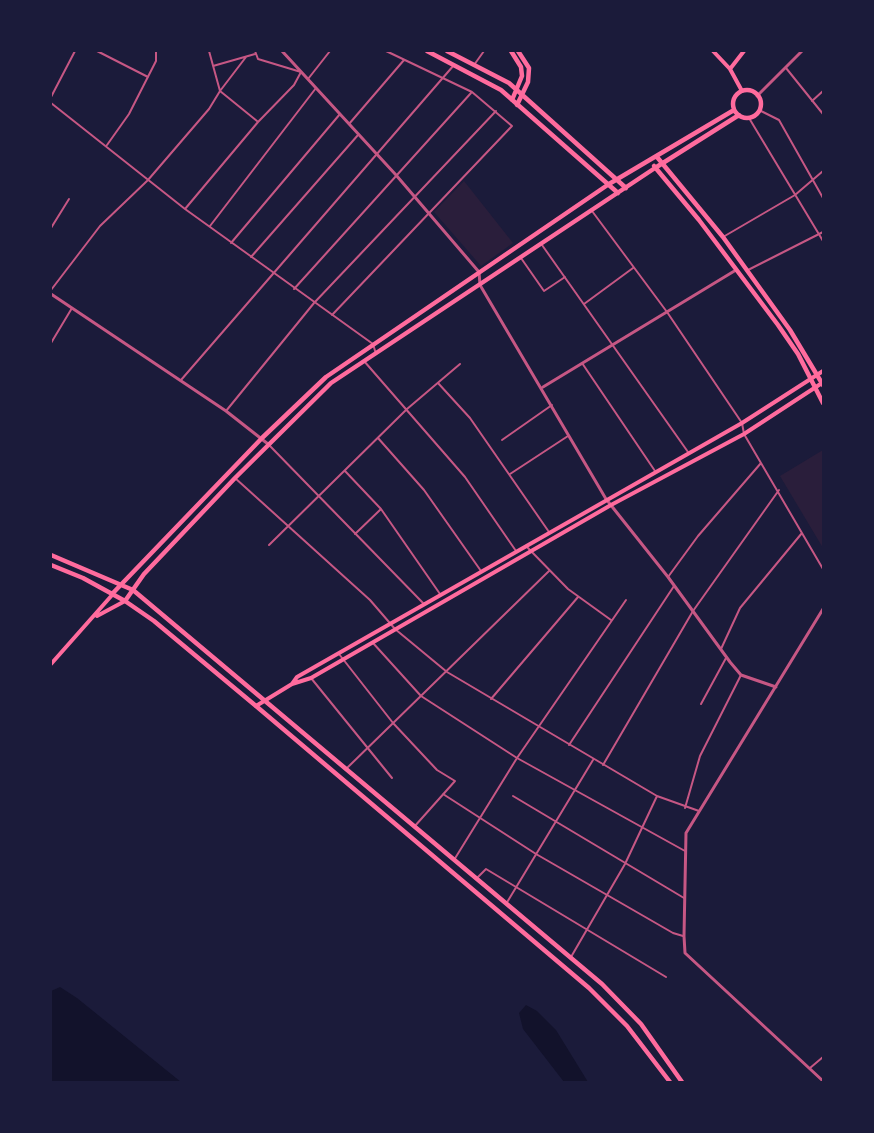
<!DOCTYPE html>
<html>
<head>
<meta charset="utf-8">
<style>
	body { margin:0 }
	#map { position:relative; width:874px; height:1133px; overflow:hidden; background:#1b1b3a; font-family:"Archivo Narrow",sans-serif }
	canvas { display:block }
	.frame { position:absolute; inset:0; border:52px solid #1b1b3a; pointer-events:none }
</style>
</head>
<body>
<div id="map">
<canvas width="874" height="1133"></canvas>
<div class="frame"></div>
</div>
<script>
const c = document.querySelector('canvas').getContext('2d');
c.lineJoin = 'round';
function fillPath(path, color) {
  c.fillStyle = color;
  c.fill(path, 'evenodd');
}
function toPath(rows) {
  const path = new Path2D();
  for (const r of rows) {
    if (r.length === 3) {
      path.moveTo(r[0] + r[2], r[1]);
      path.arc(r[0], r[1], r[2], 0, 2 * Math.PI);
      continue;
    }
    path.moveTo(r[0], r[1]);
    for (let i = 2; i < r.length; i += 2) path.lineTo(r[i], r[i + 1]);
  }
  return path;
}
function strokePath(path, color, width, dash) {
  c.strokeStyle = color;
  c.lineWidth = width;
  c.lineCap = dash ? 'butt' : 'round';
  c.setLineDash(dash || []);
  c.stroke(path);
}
fillPath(toPath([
	[464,181,513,243,481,266,434,212],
	[823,450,823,548,780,476]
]), '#2a1e3b');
fillPath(toPath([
	[60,987,77,998,181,1082,51,1082,51,991],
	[526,1005,537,1011,556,1030,588,1082,564,1082,523,1029,519,1013]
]), '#12122b');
strokePath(toPath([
	[97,51,148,77],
	[246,57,220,91,257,121],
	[474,65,484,51],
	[213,66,255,54],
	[786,68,823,114],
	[308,79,330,51],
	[51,97,75,51],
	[812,101,823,91],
	[51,103,185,209,373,344,376,354],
	[759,110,779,120,823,198],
	[749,118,823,241],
	[349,124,404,60],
	[107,145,129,114,156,61,156,51],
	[185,209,258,122,294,85,301,72,258,59,255,51],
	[592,211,667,312,742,423,744,434,823,569],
	[210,226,316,88],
	[51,228,69,199],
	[723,237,795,195,823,171],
	[231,243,340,114],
	[542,245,688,452],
	[251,257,358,135],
	[521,258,544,291,565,277],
	[748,270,823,232],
	[294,289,471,93],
	[51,290,100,226,148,180,209,109,220,91,209,51],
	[584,304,633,268],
	[332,315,512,126,472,92,386,51],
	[51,343,72,308],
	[364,361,465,477,516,551],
	[582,363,655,471],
	[181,380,454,65],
	[438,383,470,418,549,532],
	[226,411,314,303,496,111],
	[378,438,424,490,481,571],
	[502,440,552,405],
	[270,446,423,603],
	[345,471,381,509,440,594],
	[510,474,568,436],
	[235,478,370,600,395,629,447,672,657,796,699,811],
	[355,534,381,509],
	[269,545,407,409,460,364],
	[527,547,568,589,611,620],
	[668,577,698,536,761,463],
	[373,643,421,696,517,758,685,851],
	[721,649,740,608,802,533],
	[339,654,393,723,437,770,455,781,414,827],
	[311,678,392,778],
	[491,699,578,597],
	[701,704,726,658],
	[569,745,674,586],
	[603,765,693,611,779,490],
	[347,768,549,571],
	[443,794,536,854,673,933,683,936],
	[513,796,684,898],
	[685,808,700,756,741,675],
	[454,860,517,758,626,600],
	[478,877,486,869,666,977],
	[506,904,593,760],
	[571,957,625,864,657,796],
	[810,1068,823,1057]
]), '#c65784', 2);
strokePath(toPath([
	[282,51,396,175,479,272,480,285,606,499,668,577,730,662,741,675,776,687],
	[757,96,802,51],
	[51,294,226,411,268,444],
	[543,387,736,270],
	[823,609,686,833,684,936,685,953,823,1081]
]), '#c65784', 3);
strokePath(toPath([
	[713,51,730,69,742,91],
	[730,69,744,51],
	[97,616,125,601],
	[51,664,113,594],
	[292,684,311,678,611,505,744,434,822,383],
	[256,706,292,684,297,677,742,423,823,371]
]), '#ff6b9d', 4);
strokePath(toPath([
	[427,51,501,90,618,193],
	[447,51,509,83,626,188],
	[511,51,521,67,522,76,512,100],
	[747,104,14],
	[517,105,528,82,529,68,518,51],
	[657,157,723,237,790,330,823,385],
	[654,166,699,220,778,325,798,354,823,403],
	[51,555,133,590,602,984,641,1024,682,1082],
	[51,565,83,578,125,601,154,621,256,706,589,988,627,1026,670,1082],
	[113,593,262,438,326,377,609,184,734,110],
	[125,601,144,574,235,478,331,383,655,168,739,115]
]), '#ff6b9d', 4.5);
</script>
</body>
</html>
